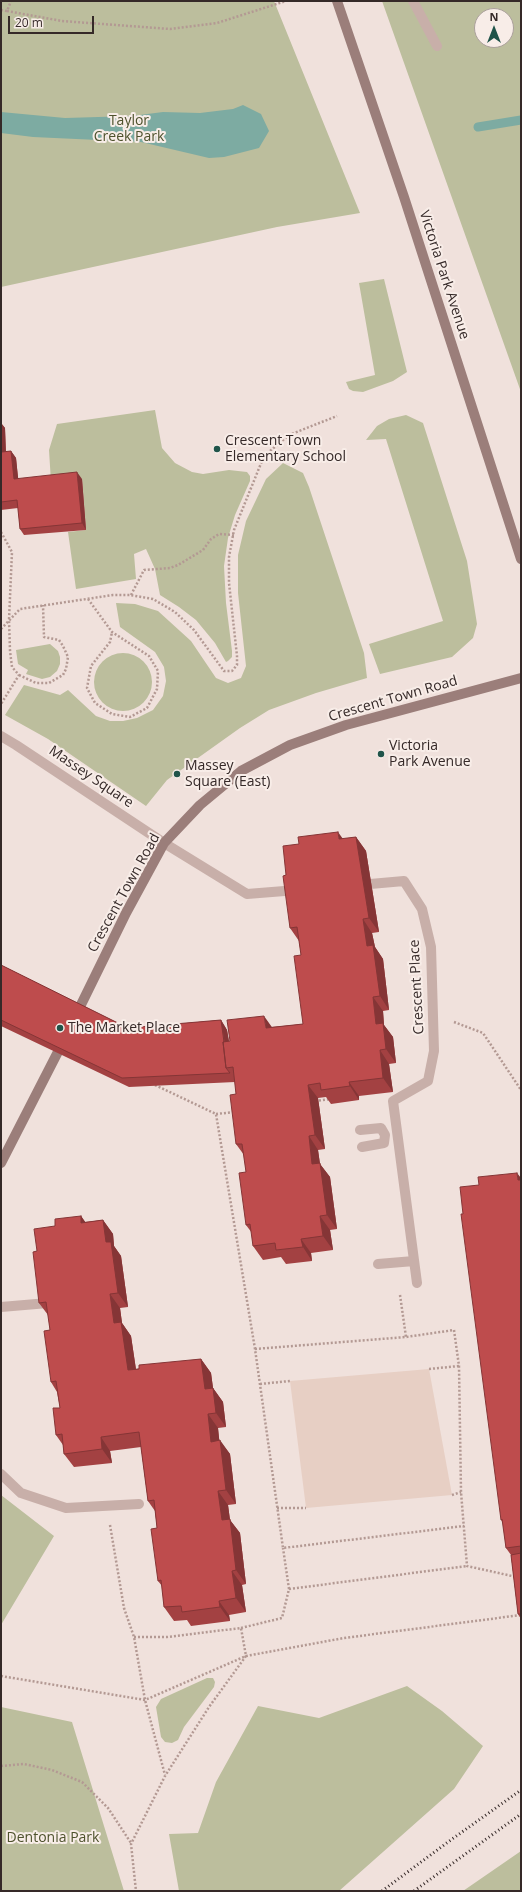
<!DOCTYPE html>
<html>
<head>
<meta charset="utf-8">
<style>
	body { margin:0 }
	#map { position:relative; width:522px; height:1892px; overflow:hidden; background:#f0e1dc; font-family:"Open Sans",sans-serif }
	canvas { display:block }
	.frame { position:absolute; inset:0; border:2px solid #352928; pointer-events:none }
	.north { position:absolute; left:474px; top:8px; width:40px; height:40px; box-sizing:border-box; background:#f8ede8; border:1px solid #aa9f9b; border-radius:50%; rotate:0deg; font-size:11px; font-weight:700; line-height:16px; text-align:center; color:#352928 }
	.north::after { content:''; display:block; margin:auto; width:14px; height:18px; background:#20544a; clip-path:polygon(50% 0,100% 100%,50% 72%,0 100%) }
	.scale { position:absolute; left:8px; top:16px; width:86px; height:18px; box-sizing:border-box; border:2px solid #352928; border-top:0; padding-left:5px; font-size:12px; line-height:14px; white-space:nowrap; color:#352928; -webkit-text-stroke:3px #f8ede8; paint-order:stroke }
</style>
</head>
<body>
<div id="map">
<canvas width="522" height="1892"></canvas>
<div class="frame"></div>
<div class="north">N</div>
<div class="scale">20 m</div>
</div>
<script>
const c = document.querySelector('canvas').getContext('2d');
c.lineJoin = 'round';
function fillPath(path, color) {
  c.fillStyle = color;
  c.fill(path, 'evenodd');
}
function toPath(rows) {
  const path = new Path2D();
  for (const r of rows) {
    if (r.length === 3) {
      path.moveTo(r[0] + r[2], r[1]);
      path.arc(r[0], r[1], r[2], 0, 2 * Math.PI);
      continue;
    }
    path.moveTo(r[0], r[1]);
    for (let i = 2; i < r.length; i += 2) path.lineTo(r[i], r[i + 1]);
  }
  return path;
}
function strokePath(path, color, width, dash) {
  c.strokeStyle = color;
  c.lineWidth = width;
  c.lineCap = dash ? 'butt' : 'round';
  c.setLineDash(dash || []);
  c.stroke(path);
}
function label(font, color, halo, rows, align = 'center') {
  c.font = font + ' "Open Sans",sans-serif';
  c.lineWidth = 4;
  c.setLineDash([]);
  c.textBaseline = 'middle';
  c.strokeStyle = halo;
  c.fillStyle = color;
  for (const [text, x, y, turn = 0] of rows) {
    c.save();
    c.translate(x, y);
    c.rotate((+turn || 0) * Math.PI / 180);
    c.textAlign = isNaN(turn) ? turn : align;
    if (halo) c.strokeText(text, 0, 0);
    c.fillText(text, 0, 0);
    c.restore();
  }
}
fillPath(toPath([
	[1,1,274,1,360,213,277,227,1,287],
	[382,1,521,1,521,392],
	[482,16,506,16,506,40,482,40],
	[384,279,407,372,393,381,363,392,353,391,349,389,346,382,375,375,359,283],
	[155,410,162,448,175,463,192,472,203,474,229,470,247,472,250,476,250,481,235,515,228,538,224,566,226,603,232,651,232,657,228,661,226,662,215,643,196,620,179,607,160,595,155,569,146,549,134,554,136,579,76,589,68,532,86,530,82,479,51,482,49,450,57,424],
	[406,415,423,423,467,561,477,624,473,638,452,657,380,674,369,644,443,621,386,439,366,440,377,426,389,419],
	[283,463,303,473,309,487,364,653,367,678,316,693,269,710,240,728,167,780,146,806,48,739,5,715,24,685,60,695,68,690,96,716,110,721,123,721,137,718,153,710,163,696,166,681,164,667,155,652,120,627,116,603,135,604,158,611,191,641,216,678,228,683,241,678,246,666,238,593,238,555,246,521,266,479],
	[50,644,58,651,60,657,60,664,57,671,50,677,42,679,26,674,28,670,18,664,16,650],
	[123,682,29],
	[1,1495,54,1536,1,1625],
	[207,1678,213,1678,215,1682,214,1687,184,1727,178,1740,172,1743,165,1742,161,1737,156,1707,161,1699],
	[407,1686,442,1711,483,1746,454,1789,339,1891,179,1891,169,1834,198,1833,216,1782,258,1706,319,1718],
	[1,1707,72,1722,124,1891,1,1891],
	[521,1851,521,1891,463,1891]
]), '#bcbe9d');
fillPath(toPath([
	[429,1369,452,1495,306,1508,290,1381]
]), '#e7cfc4');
fillPath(toPath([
	[243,105,261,114,269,131,259,148,224,157,209,158,141,142,33,137,1,133,1,112,65,118,132,116,163,112,200,113,233,109]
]), '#7daba2');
strokePath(toPath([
	[478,127,521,120]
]), '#7daba2', 9);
strokePath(toPath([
	[1,10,7,11,11,1],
	[7,11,62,21,170,29,217,23,286,1],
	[1,532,12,552,9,620,10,651,12,667,19,675,1,704],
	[131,595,144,570,170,568,178,565,203,550,211,539,219,534,234,535],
	[88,599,112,632,149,656,158,671,157,689,147,708,130,717,112,714,95,703,87,688,91,666,110,642,112,632],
	[1,629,20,609,113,595,130,595,153,599,175,612,194,630,224,671,232,671,237,665,237,656,229,583,229,557,234,530,264,456,289,435,337,416],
	[19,675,36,683,49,683,63,675,66,669,68,657,63,646,59,640,44,637,43,605],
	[454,1022,483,1033,521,1090],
	[155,1085,216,1114,255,1349,283,1548,464,1526],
	[315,1101,330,1099],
	[216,1114,235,1112],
	[400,1295,406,1337],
	[255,1349,406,1337,454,1330,459,1366,461,1492,467,1566,521,1578],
	[429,1369,459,1366],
	[260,1384,290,1381],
	[452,1495,461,1492],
	[277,1508,306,1508],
	[110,1525,124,1608,134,1637,145,1700,165,1775],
	[289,1589,467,1566],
	[241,1628,282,1618,289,1589,283,1548],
	[134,1637,167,1637,241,1628,246,1656,209,1707,165,1776,131,1844,136,1891],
	[1,1676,145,1700,246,1656,344,1638,521,1615],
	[1,1766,24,1764,52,1770,82,1782,108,1808,131,1843]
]), '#b39993', 2.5, [2, 2]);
strokePath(toPath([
	[413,1,437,46],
	[1,736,16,745,164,843,247,894,297,890],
	[359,885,404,881,422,909,431,947,434,1051,428,1081,393,1101,417,1283],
	[360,1130,381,1128,385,1135,384,1143,362,1147],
	[378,1264,414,1261],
	[1,1307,48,1303],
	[1,1474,21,1493,66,1508,139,1504]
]), '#c8afa9', 10);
strokePath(toPath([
	[337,1,404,197,521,559],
	[75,1017,126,913,164,843,200,805,241,771,290,745,346,725,521,678],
	[1,1163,63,1042]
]), '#9b7e7a', 10);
strokePath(toPath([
	[382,1891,448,1842,521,1790],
	[414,1891,521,1814]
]), '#352928', 3, [1, 3]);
fillPath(toPath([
	[1,423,5,428,6,452,11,451,16,458,18,479,82,479,86,530,24,535,20,529,18,508,1,510],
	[356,837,366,851,379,932,372,933,375,947,383,959,389,1010,383,1011,384,1025,393,1037,396,1063,389,1064,393,1092,359,1096,359,1100,331,1104,326,1097,318,1098,325,1149,318,1150,320,1164,330,1177,337,1229,330,1230,333,1250,311,1253,312,1261,286,1264,281,1257,263,1260,253,1246,252,1233,246,1225,246,1172,244,1155,236,1144,236,1094,235,1082,129,1087,1,1026,1,965,128,1028,221,1020,227,1030,229,1042,272,1027,303,1024,301,955,299,941,290,928,286,875,343,839],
	[521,1178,521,1619,518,1614,511,1555,506,1548,503,1523,501,1520,479,1185],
	[81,1216,85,1222,103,1220,113,1234,114,1246,121,1256,128,1307,120,1308,122,1323,131,1336,136,1369,201,1359,211,1373,213,1388,223,1402,226,1427,218,1428,219,1440,230,1454,236,1504,228,1505,230,1520,240,1533,246,1584,242,1585,246,1612,229,1615,230,1621,191,1626,187,1620,174,1621,164,1607,162,1586,158,1581,157,1528,155,1511,148,1501,141,1447,110,1451,112,1463,74,1467,64,1454,63,1445,56,1435,60,1408,57,1392,51,1382,50,1330,48,1315,39,1303,37,1251,55,1226]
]), '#a34142');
fillPath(toPath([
	[1,423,5,428,6,459,2,452],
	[11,451,16,458,19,486,14,479],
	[77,472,82,479,86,530,82,523],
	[338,832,348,846,339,839],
	[356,837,366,851,379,932,369,918],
	[363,919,372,933,375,947,383,959,389,1010,380,996,367,946],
	[373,997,383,1011,384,1025,393,1037,396,1063,386,1049,376,1024],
	[264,1016,274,1030,266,1028],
	[221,1020,227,1030,234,1069,233,1067,229,1067],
	[380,1050,389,1064,393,1092,383,1078],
	[349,1082,359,1096,359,1100,350,1086],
	[308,1085,318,1098,325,1149,315,1135],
	[309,1136,318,1150,320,1164,330,1177,337,1229,327,1215,312,1164],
	[517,1173,521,1178,521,1184,518,1180],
	[81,1216,91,1230,81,1223],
	[320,1216,330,1230,333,1250,323,1236],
	[103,1220,113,1234,114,1246,121,1256,128,1307,118,1293,106,1242],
	[301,1239,311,1253,312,1261,303,1247],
	[110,1294,120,1308,122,1323,131,1336,138,1384,128,1370,114,1323],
	[201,1359,211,1373,213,1388,223,1402,226,1427,216,1413,205,1389],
	[208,1414,218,1428,221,1456,211,1442],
	[101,1437,110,1451,112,1463,102,1449],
	[220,1440,230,1454,236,1504,226,1490],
	[218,1491,228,1505,230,1520,240,1533,246,1584,236,1570,222,1520],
	[232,1571,242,1585,246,1612,236,1598],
	[219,1601,229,1615,230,1621,220,1607]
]), '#853536');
const building = toPath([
	[1,441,2,452,11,451,14,479,77,472,82,523,20,529,17,500,1,502,1,441],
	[338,832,339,839,356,837,369,918,363,919,367,946,373,945,380,996,373,997,376,1024,383,1023,386,1049,380,1050,383,1078,349,1082,350,1086,321,1090,320,1083,308,1085,315,1135,309,1136,312,1164,320,1163,327,1215,320,1216,323,1236,301,1239,303,1247,276,1250,275,1243,253,1246,250,1224,246,1225,239,1173,246,1172,242,1144,236,1144,230,1095,236,1094,233,1067,226,1068,223,1042,230,1041,227,1020,264,1016,266,1028,303,1024,294,956,301,955,297,927,290,928,283,876,286,875,283,846,299,844,298,837,338,832],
	[1,965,128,1028,221,1020,224,1042,223,1042,226,1068,230,1073,122,1078,1,1020,1,965],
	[517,1173,518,1180,521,1180,521,1546,506,1548,502,1519,501,1520,461,1214,463,1214,460,1187,479,1185,478,1177,517,1173],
	[81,1216,81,1223,103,1220,106,1242,111,1242,118,1293,110,1294,114,1323,121,1322,128,1370,139,1369,139,1365,201,1359,205,1389,213,1388,216,1413,208,1414,211,1442,220,1440,226,1490,218,1491,222,1520,230,1519,236,1570,232,1571,236,1598,219,1601,220,1607,182,1612,181,1606,164,1607,161,1580,158,1581,151,1529,157,1528,154,1500,148,1501,139,1432,101,1437,102,1449,64,1454,62,1434,56,1435,53,1408,60,1408,56,1381,51,1382,44,1331,50,1330,46,1302,39,1303,33,1252,37,1251,34,1229,55,1226,55,1219,81,1216],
	[521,1553,521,1614,518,1614,511,1555,521,1553]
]);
fillPath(building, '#be4c4d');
strokePath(building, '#853536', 1);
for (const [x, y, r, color] of [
	[217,449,4,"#20544a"],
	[381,754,4,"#20544a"],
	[177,774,4,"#20544a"],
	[60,1028,4,"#20544a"]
]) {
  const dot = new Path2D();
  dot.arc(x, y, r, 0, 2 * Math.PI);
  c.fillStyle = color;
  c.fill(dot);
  strokePath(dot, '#f8ede8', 1.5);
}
label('14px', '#4e522d', '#f8ede8', [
	["Taylor",129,121],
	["Creek Park",129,137],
	["Dentonia Park",53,1838]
]);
label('14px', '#352928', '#f8ede8', [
	["Victoria Park Avenue",444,275,72],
	["Crescent Town Road",393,699,-16],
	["Massey Square",91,777,34],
	["Crescent Town Road",124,893,-61],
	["Crescent Place",417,987,-93]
]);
label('14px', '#352928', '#f8ede8', [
	["Crescent Town",225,441],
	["Elementary School",225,457],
	["Victoria",389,746],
	["Park Avenue",389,762],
	["Massey",185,766],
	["Square (East)",185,782],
	["The Market Place",68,1028]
], 'left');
</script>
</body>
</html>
